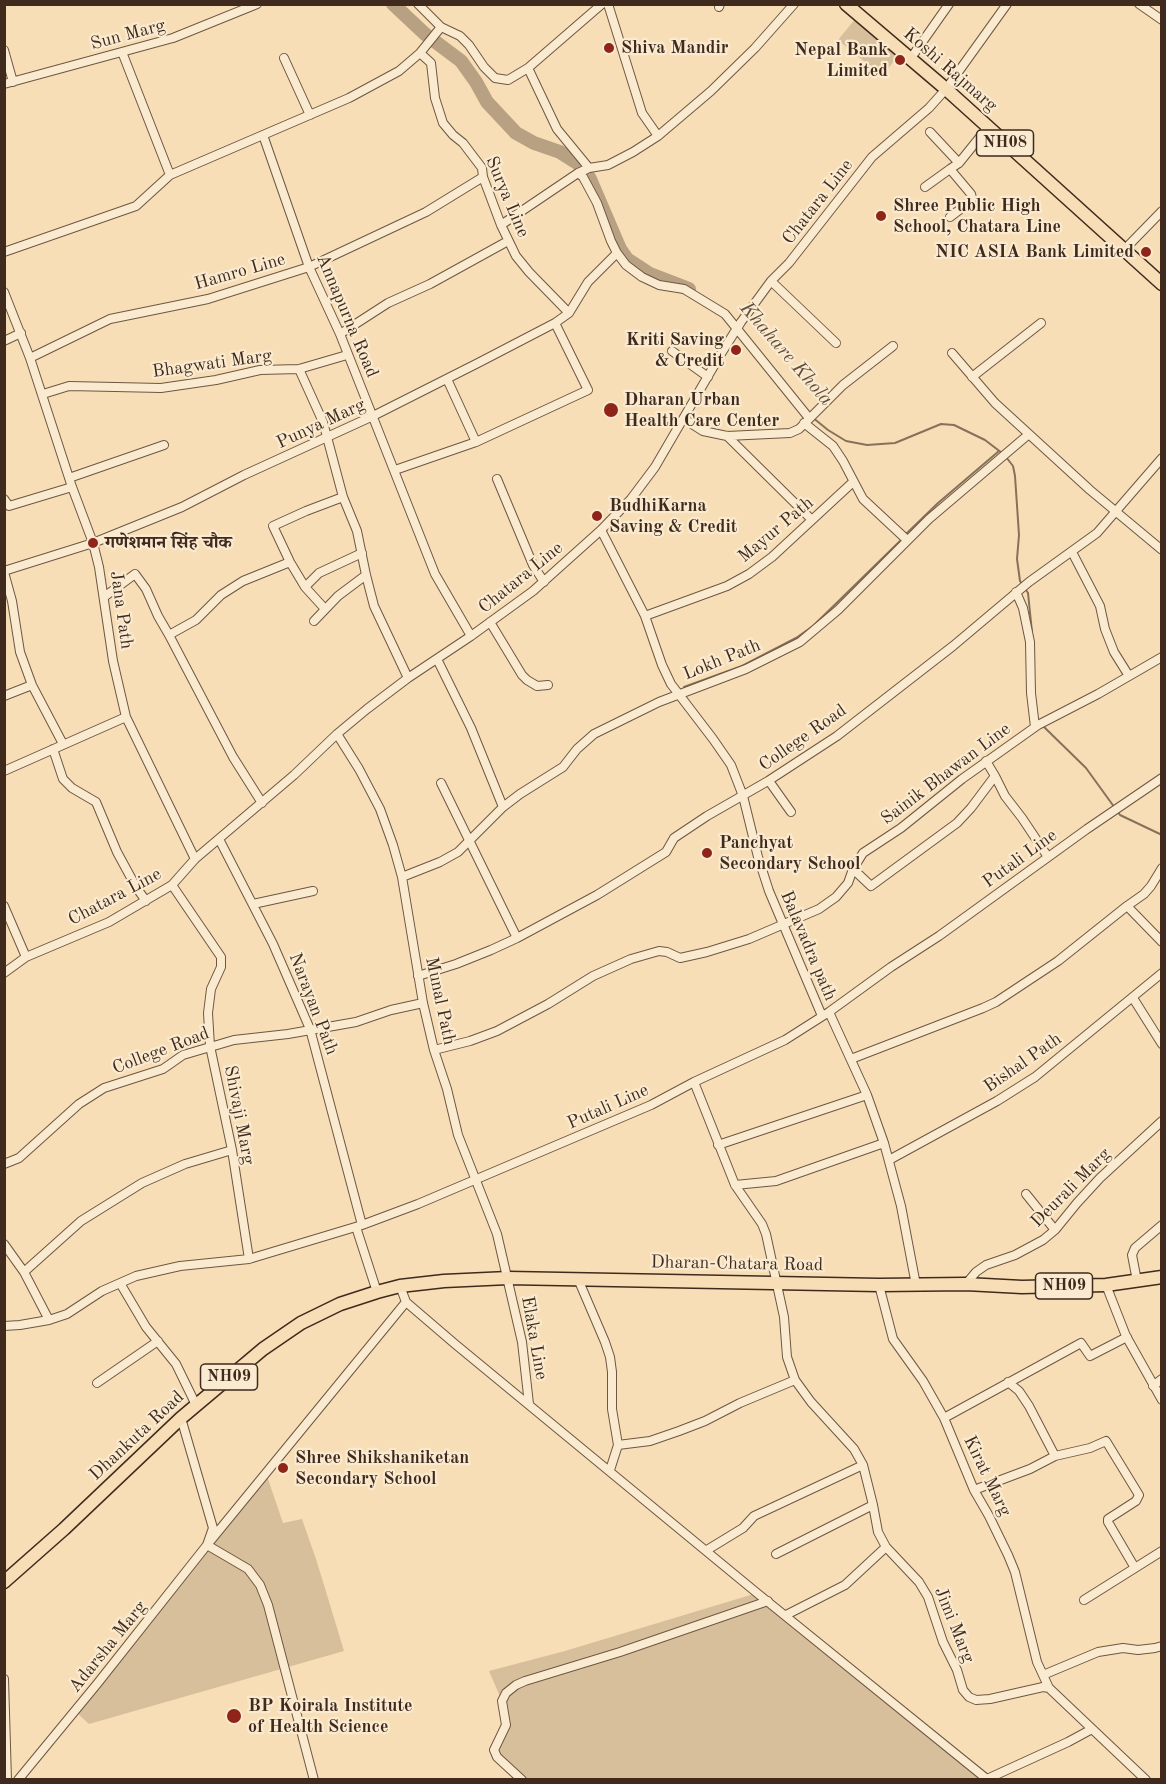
<!DOCTYPE html>
<html>
<head>
<meta charset="utf-8">
<style>
	body { margin:0 }
	#map { position:relative; width:1166px; height:1784px; overflow:hidden; background:#f7deb6; font-family:"Old Standard TT",serif }
	canvas { display:block }
	.frame { position:absolute; inset:0; border:6px solid #3f2a1d; pointer-events:none }
</style>
</head>
<body>
<div id="map">
<canvas width="1166" height="1784"></canvas>
<div class="frame"></div>
</div>
<script>
const c = document.querySelector('canvas').getContext('2d');
c.lineJoin = 'round';
function fillPath(path, color) {
  c.fillStyle = color;
  c.fill(path, 'evenodd');
}
function toPath(rows) {
  const path = new Path2D();
  for (const r of rows) {
    path.moveTo(r[0], r[1]);
    for (let i = 2; i < r.length; i += 2) path.lineTo(r[i], r[i + 1]);
  }
  return path;
}
function strokePath(path, color, width, dash) {
  c.strokeStyle = color;
  c.lineWidth = width;
  c.lineCap = dash ? 'butt' : 'round';
  c.setLineDash(dash || []);
  c.stroke(path);
}
function label(font, color, halo, rows, align = 'center') {
  c.font = font + ' "Old Standard TT","Noto Serif Devanagari",serif';
  c.lineWidth = 4.5;
  c.setLineDash([]);
  c.textBaseline = 'middle';
  c.strokeStyle = halo;
  c.fillStyle = color;
  for (const [text, x, y, turn = 0] of rows) {
    c.save();
    c.translate(x, y);
    c.rotate((+turn || 0) * Math.PI / 180);
    c.textAlign = isNaN(turn) ? turn : align;
    if (halo) c.strokeText(text, 0, 0);
    c.fillText(text, 0, 0);
    c.restore();
  }
}
fillPath(toPath([
	[856,18,899,55,882,76,838,40],
	[266,1473,283,1523,302,1519,317,1562,344,1651,89,1724,75,1711],
	[757,1593,988,1779,522,1779,494,1750,506,1725,502,1701,489,1671,565,1651]
]), '#d8bf9c');
strokePath(toPath([
	[812,417,828,430,846,441,867,445,895,443,941,424,954,425,985,440,1002,453],
	[1006,457,1013,466,1015,476,1019,535,1017,559,1020,581,1028,593,1032,632],
	[906,534,938,503,999,451],
	[684,687,742,666,796,638,813,626,900,541],
	[1043,726,1086,768,1120,815,1162,835]
]), '#88715a', 2);
strokePath(toPath([
	[393,4,425,34,461,61,476,82,487,102,516,133,534,143,560,152,579,164,590,179,620,249,627,259,650,274,689,289]
]), '#b8a182', 14);
const street = toPath([
	[418,4,441,27,460,36,469,45,484,67,495,78,508,80,528,68,602,4],
	[608,4,642,113,658,136],
	[1139,4,1162,20],
	[719,7,720,4],
	[4,50,13,82],
	[122,52,170,175],
	[420,53,431,63,435,98,443,123,453,135,463,143,482,168,483,177,501,225,516,256,529,272,569,313],
	[284,58,310,115],
	[911,58,949,4],
	[528,68,557,129,589,168],
	[4,84,173,38,257,4],
	[930,132,959,163],
	[263,135,309,267,340,334,435,574,471,636],
	[578,173,583,177,597,203,611,241,617,253,626,265,642,277,659,285,684,289,725,314,809,418],
	[925,187,950,169],
	[950,217,971,201,972,198,971,194,950,169,959,163,988,127],
	[501,225,578,173,589,168,608,165,633,152,658,136,711,91,755,48,794,4],
	[1123,251,1162,211],
	[4,252,136,206,170,175,349,98,399,71,420,53,441,27],
	[771,281,836,343],
	[4,292,30,358,72,487,93,543,99,567,113,661,126,717,195,859],
	[340,334,388,303,430,284,508,241],
	[4,341,21,333],
	[672,351,708,377],
	[952,353,995,403,1090,490,1162,550],
	[30,358,110,319,208,299,309,267,426,212,483,177],
	[299,369,323,422,343,497,357,531,366,575,374,606,408,678],
	[972,377,1041,323],
	[447,379,476,442],
	[43,394,69,386,161,388,216,380,260,370,299,369,347,355],
	[684,419,703,431,727,436,790,433,799,429,843,385,893,346],
	[804,423,833,446,843,461,863,499,907,540],
	[727,436,812,520],
	[395,470,476,442,588,390,555,323],
	[69,478,164,445],
	[497,479,533,565,544,582],
	[343,497,306,511,273,526,290,562,305,587,319,573,362,553],
	[4,499,9,506,72,487],
	[601,530,645,616,662,665,671,684,713,739,731,765,743,796,758,857,769,891,822,1016],
	[1072,552,1100,606,1105,629,1114,652,1129,676],
	[4,571,93,543,182,507,244,475,373,416,478,363,555,323,569,313,588,282,617,253],
	[4,572,12,601,20,652,32,685,63,744],
	[305,587,325,609],
	[1016,592,1023,608,1030,642,1031,693,1035,727],
	[104,597,135,574,146,589,158,616,169,635],
	[645,616,727,586,749,574,772,557,853,482],
	[314,621,338,596,366,575],
	[490,622,522,675,527,680,537,686,548,685],
	[437,659,471,728,503,807],
	[4,696,32,685],
	[337,734,359,769,380,809,393,845,402,877,423,1003,434,1050,447,1089,458,1135,497,1234,522,1342,529,1404],
	[53,749,63,779,72,788,96,802,117,852,136,887,146,901],
	[4,771,126,717],
	[995,776,1005,796,1022,818,1048,857],
	[769,781,791,812],
	[441,783,517,938],
	[262,803,233,757,169,635,196,620,221,595,243,581,290,562],
	[219,839,273,944,310,1029,362,1225],
	[853,869,871,886,957,823,971,808,995,776,986,761],
	[402,877,440,862,458,852,503,807,520,794,563,767,577,749,594,734,659,702,746,669,800,642,838,610,929,519,1029,434],
	[172,885,221,957,221,967,211,989,208,1013,210,1046,232,1150,249,1259],
	[253,904,313,891],
	[4,906,26,957],
	[1127,906,1162,942],
	[4,973,26,957,109,922,172,885,195,859,294,775,337,734,367,709,408,678,471,636,533,591,601,530,631,499,655,467,722,352,741,322,771,281,789,263,872,157,929,108,946,89,1007,4],
	[418,976,456,964,491,950,517,938,597,895,666,852,674,838,707,816,768,781,837,736,953,646,1029,582,1097,533,1162,458],
	[1133,998,1162,1044],
	[829,1012,867,1095,884,1143,901,1206,916,1285],
	[434,1050,470,1041,497,1031,548,1004,593,976,631,959,659,951,667,952,680,958,707,952,749,939,819,909,836,897,848,883,853,869,863,853,901,828,962,779,1038,725,1098,694,1162,657],
	[851,1059,983,1008,996,1002,1058,961,1127,906,1144,894,1151,886,1162,868],
	[694,1082,735,1185,762,1224,766,1234,784,1317,787,1357,795,1380,811,1402,854,1449,863,1465,873,1505,878,1532,886,1547,919,1582,928,1597,943,1642,957,1670,963,1690,969,1697,976,1700,990,1699,1043,1687,1049,1688,1146,1780],
	[718,1145,867,1095],
	[889,1160,997,1101,1035,1077,1162,973],
	[4,1164,19,1158,79,1104,104,1088,163,1069,183,1055,234,1040,288,1034,356,1022,391,1010,423,1003],
	[735,1185,776,1181,884,1143],
	[1026,1194,1055,1230],
	[356,1227,377,1292],
	[4,1244,24,1272,49,1320],
	[24,1272,81,1221,142,1183,185,1164,232,1150],
	[578,1279,605,1342,610,1357,612,1372,612,1409,618,1445,610,1470],
	[1137,1281,1132,1255,1135,1248,1162,1225],
	[120,1283,146,1327,176,1364,196,1405],
	[966,1284,976,1272,986,1265,1015,1255,1043,1240,1055,1230,1077,1203,1100,1178,1162,1121],
	[879,1285,893,1339,923,1381,944,1418,974,1490,989,1516,1008,1555,1015,1572,1037,1662,1049,1688],
	[1106,1285,1126,1336,1162,1400],
	[400,1286,406,1302,455,1344,757,1593,988,1780],
	[4,1326,20,1325,49,1320,67,1314,102,1291,136,1276,180,1266,249,1259,362,1225,418,1204,651,1105,694,1082,785,1040,829,1012,891,967,939,936,1087,829,1162,778],
	[1008,1382,1019,1391,1029,1406,1055,1456],
	[97,1383,158,1341],
	[1153,1386,1162,1379],
	[944,1418,1081,1343,1090,1356,1127,1337],
	[618,1445,650,1441,679,1431,705,1421,740,1403,795,1380],
	[974,1490,1030,1469,1055,1456,1090,1448,1106,1441,1139,1495,1136,1501,1108,1519,1108,1522,1135,1568],
	[707,1550,743,1528,754,1516,863,1465],
	[776,1554,873,1505],
	[1084,1600,1162,1551],
	[786,1615,845,1585,886,1547],
	[1043,1675,1098,1652,1123,1648,1138,1650,1155,1648,1162,1646],
	[4,1679,7,1780],
	[987,1779,1068,1742,1092,1729],
	[18,1780,97,1684,207,1545,213,1528,181,1418],
	[314,1780,268,1605,260,1585,248,1569,207,1545,406,1302],
	[522,1780,497,1757,494,1750,506,1725,502,1701,506,1693,516,1685,525,1681,620,1652,768,1601]
]);
const primary = toPath([
	[846,4,946,89,1162,284],
	[4,1582,64,1529,181,1418,263,1349,301,1323,340,1304,377,1292,400,1286,444,1281,508,1278,879,1285,966,1284,1022,1287,1106,1285,1162,1277]
]);
strokePath(street, '#6d5743', 10);
strokePath(primary, '#3f2a1d', 15);
strokePath(street, '#faead0', 8);
strokePath(primary, '#f7deb6', 12);
for (const [x, y, r, color] of [
	[609,48,6,"#8f2418"],
	[900,60,6,"#8f2418"],
	[881,216,6,"#8f2418"],
	[1146,252,6,"#8f2418"],
	[736,350,6,"#8f2418"],
	[611,410,8,"#8f2418"],
	[597,516,6,"#8f2418"],
	[93,543,6,"#8f2418"],
	[707,853,6,"#8f2418"],
	[283,1468,6,"#8f2418"],
	[234,1716,8,"#8f2418"]
]) {
  const dot = new Path2D();
  dot.arc(x, y, r, 0, 2 * Math.PI);
  c.fillStyle = color;
  c.fill(dot);
  strokePath(dot, '#faead0', 2);
}
for (const [x, y, w] of [
	[1005,143,57],
	[1064,1286,57],
	[229,1377,57]
]) {
  const box = new Path2D();
  box.roundRect(x - w / 2, y - 13, w, 26, 4.5);
  c.fillStyle = '#faead0';
  c.fill(box);
  strokePath(box, '#3f2a1d', 1.5);
}
label('bold 16px', '#3f2a1d', null, [
	["NH08",1005,143],
	["NH09",1064,1286],
	["NH09",229,1377]
]);
label('18px', '#3f2a1d', '#faead0', [
	["Sun Marg",128,35,-15],
	["Koshi Rajmarg",950,70,41],
	["Surya Line",507,197,67],
	["Chatara Line",818,202,-52],
	["Hamro Line",240,272,-16],
	["Annapurna Road",347,316,67],
	["Bhagwati Marg",212,364,-8],
	["Punya Marg",321,424,-25],
	["Mayur Path",776,530,-40],
	["Chatara Line",521,578,-39],
	["Jana Path",121,610,82],
	["Lokh Path",722,660,-22],
	["College Road",803,738,-35],
	["Sainik Bhawan Line",946,774,-37],
	["Putali Line",1020,859,-36],
	["Chatara Line",115,897,-28],
	["Balavadra path",808,946,67],
	["Munal Path",440,1001,78],
	["Narayan Path",313,1004,69],
	["College Road",161,1051,-21],
	["Bishal Path",1023,1063,-35],
	["Putali Line",608,1107,-24],
	["Shivaji Marg",239,1115,79],
	["Deurali Marg",1071,1188,-45],
	["Dharan-Chatara Road",737,1264,1],
	["Elaka Line",534,1338,80],
	["Dhankuta Road",137,1436,-43],
	["Kirat Marg",987,1476,64],
	["Jimi Marg",954,1625,68],
	["Adarsha Marg",108,1647,-51]
]);
label('bold 18px', '#3f2a1d', '#faead0', [
	["Shiva Mandir",621,48],
	["Nepal Bank",888,50,"right"],
	["Limited",888,71,"right"],
	["Shree Public High",893,206],
	["School, Chatara Line",893,227],
	["NIC ASIA Bank Limited",1134,252,"right"],
	["Kriti Saving",724,340,"right"],
	["& Credit",724,361,"right"],
	["Dharan Urban",624,400],
	["Health Care Center",624,421],
	["BudhiKarna",609,506],
	["Saving & Credit",609,527],
	["गणेशमान सिंह चौक",105,543],
	["Panchyat",719,843],
	["Secondary School",719,864],
	["Shree Shikshaniketan",295,1458],
	["Secondary School",295,1479],
	["BP Koirala Institute",248,1706],
	["of Health Science",248,1727]
], 'left');
label('italic 20px', '#634e3b', '#faead0', [
	["Khahare Khola",786,354,49]
]);
</script>
</body>
</html>
